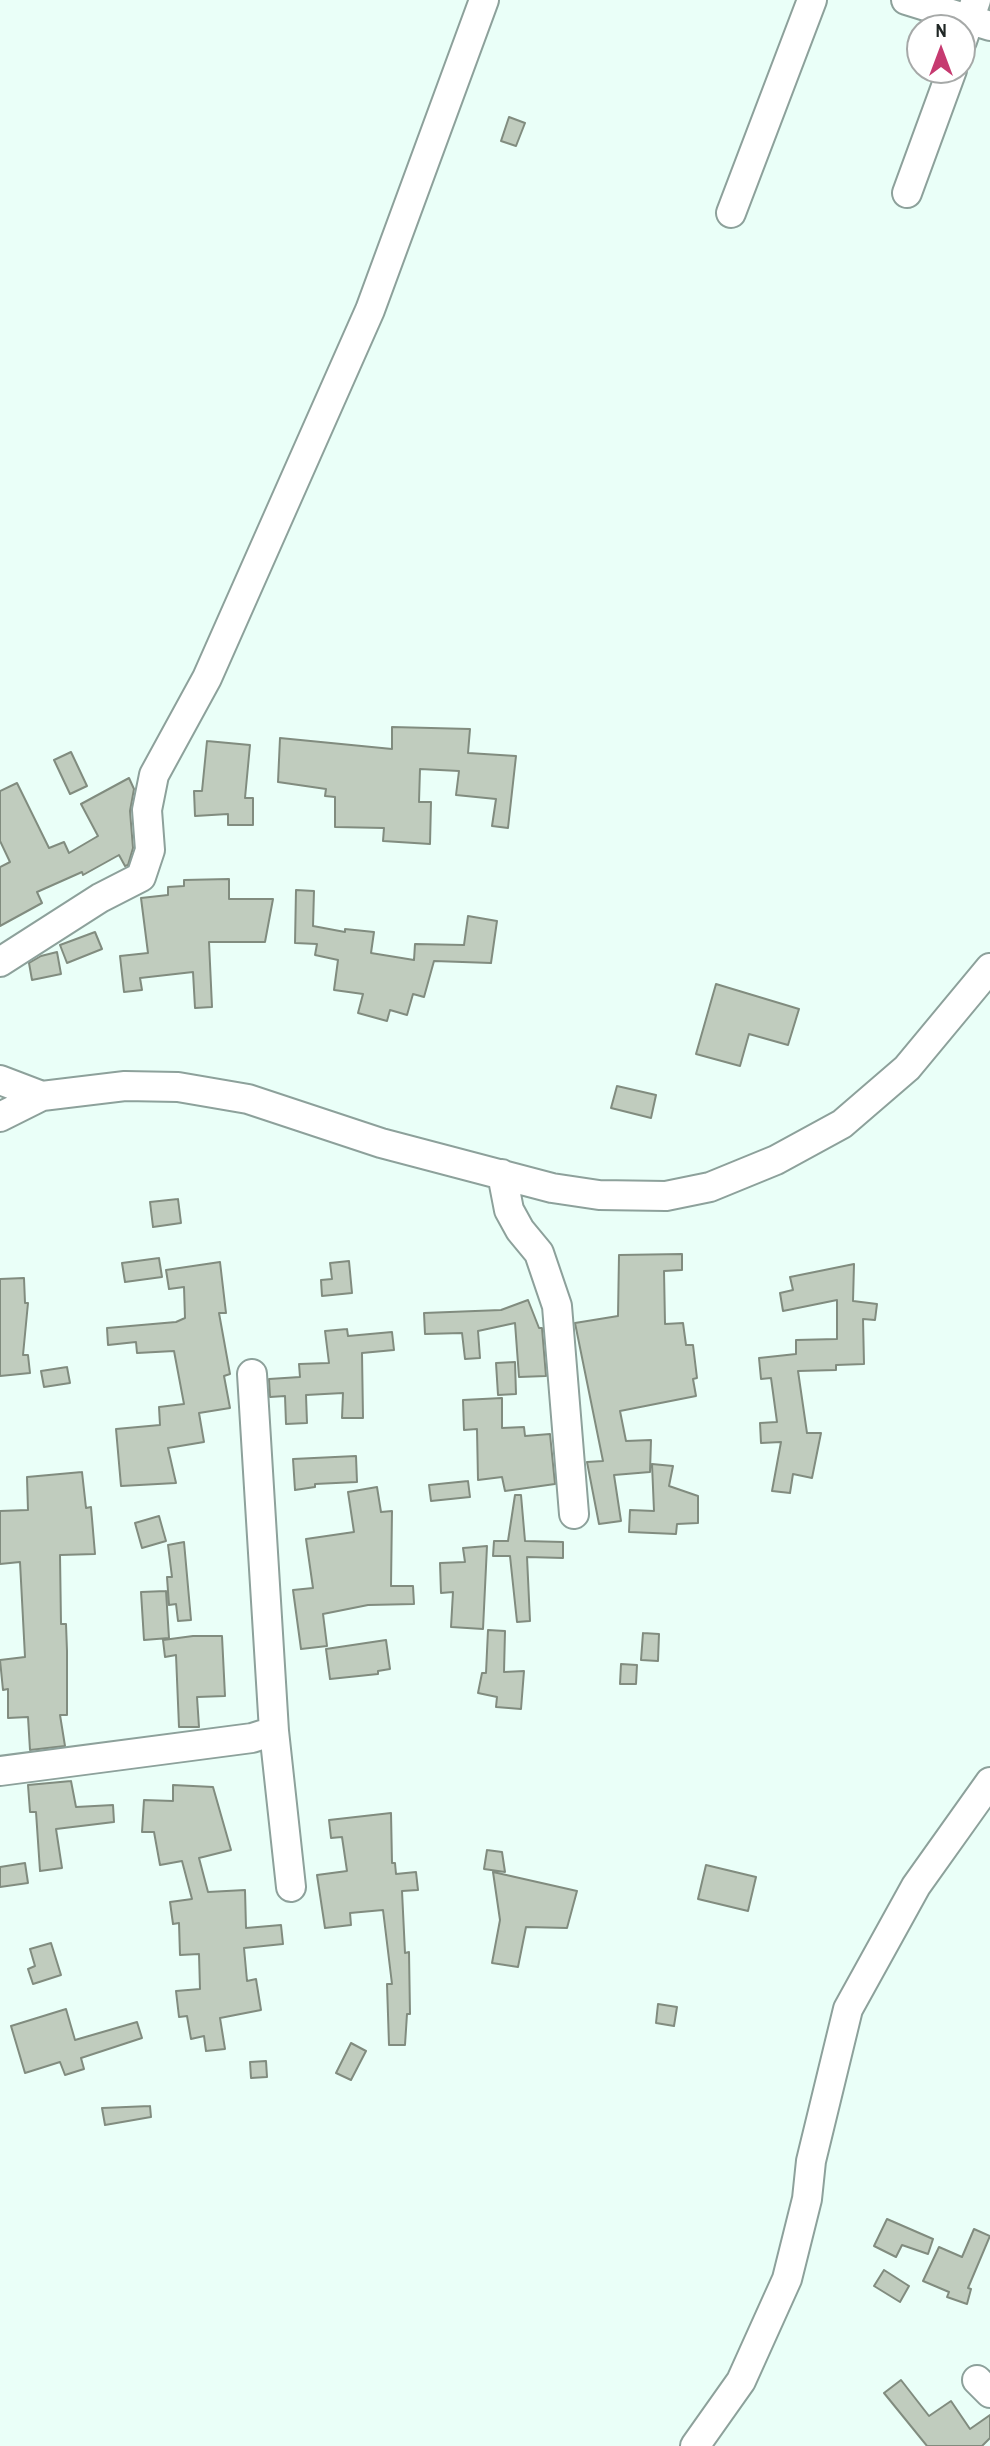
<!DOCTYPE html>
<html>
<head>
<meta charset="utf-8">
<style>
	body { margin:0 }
	#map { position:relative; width:990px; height:2446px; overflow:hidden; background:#eafff8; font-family:"Archivo Narrow",sans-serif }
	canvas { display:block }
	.north { position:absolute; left:906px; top:14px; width:70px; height:70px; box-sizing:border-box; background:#fff; border:2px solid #a6a9a8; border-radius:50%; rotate:0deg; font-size:19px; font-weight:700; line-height:28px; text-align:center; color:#202725 }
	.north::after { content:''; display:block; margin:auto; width:24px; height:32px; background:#c63a70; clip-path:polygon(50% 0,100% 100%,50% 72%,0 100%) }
</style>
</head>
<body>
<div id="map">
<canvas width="990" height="2446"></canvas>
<div class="north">N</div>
</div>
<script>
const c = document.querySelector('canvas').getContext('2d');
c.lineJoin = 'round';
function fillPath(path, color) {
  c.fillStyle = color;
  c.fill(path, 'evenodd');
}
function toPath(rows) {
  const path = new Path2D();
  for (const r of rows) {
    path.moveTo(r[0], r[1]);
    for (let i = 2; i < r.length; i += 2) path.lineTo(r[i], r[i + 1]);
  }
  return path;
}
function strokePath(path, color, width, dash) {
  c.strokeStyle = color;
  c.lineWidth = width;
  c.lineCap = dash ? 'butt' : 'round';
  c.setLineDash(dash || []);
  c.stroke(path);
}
const building = toPath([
	[509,117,525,123,516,146,501,141,509,117],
	[392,727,470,729,468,753,516,756,508,828,492,826,496,799,456,795,459,771,420,769,419,802,431,802,430,844,383,841,384,828,335,827,335,797,325,796,326,789,278,782,280,738,392,749,392,727],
	[207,741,250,745,245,798,253,798,253,825,228,825,228,814,195,816,194,791,202,791,207,741],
	[71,752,87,786,70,794,54,760,71,752],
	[129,778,134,789,130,811,133,848,128,865,125,866,119,855,83,875,82,872,37,892,42,903,0,926,0,867,10,862,0,841,0,791,17,783,49,848,64,842,69,853,98,836,81,804,129,778],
	[229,879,229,899,273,899,265,942,209,942,212,1007,195,1008,193,972,140,978,142,990,124,992,120,956,148,953,141,898,168,895,168,887,184,886,184,880,229,879],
	[296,890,314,891,313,926,345,932,345,929,374,932,371,953,414,960,415,944,464,945,468,916,497,921,491,963,434,961,424,997,413,994,407,1015,390,1010,387,1021,358,1013,363,994,334,990,338,960,315,955,317,944,295,943,296,890],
	[95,932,102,949,67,963,60,945,95,932],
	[57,952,61,974,32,980,29,963,41,956,57,952],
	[716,984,799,1009,788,1045,749,1034,740,1066,696,1054,716,984],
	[617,1086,656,1095,651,1118,611,1108,617,1086],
	[178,1199,181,1223,153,1227,150,1202,178,1199],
	[682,1254,682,1270,664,1271,665,1324,683,1323,686,1345,693,1345,697,1378,693,1379,696,1396,620,1411,626,1441,651,1440,650,1472,614,1475,621,1521,599,1524,587,1462,603,1461,575,1323,618,1316,619,1255,682,1254],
	[159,1258,162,1277,125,1282,122,1263,159,1258],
	[349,1261,352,1293,322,1296,321,1280,332,1279,330,1263,349,1261],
	[220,1262,226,1313,219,1313,230,1374,224,1376,230,1408,199,1413,204,1442,168,1448,176,1483,121,1486,116,1429,160,1425,159,1407,184,1404,174,1351,137,1353,136,1342,108,1345,107,1328,176,1322,185,1318,184,1287,169,1289,166,1270,220,1262],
	[854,1264,853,1301,877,1304,875,1320,863,1319,864,1364,836,1365,836,1370,798,1371,807,1433,821,1433,812,1478,793,1474,790,1493,772,1491,781,1442,761,1443,760,1423,777,1422,771,1378,761,1379,759,1358,796,1354,796,1340,837,1339,837,1300,783,1311,780,1293,793,1290,790,1277,854,1264],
	[24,1278,25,1303,28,1303,23,1355,28,1355,30,1373,0,1376,0,1279,24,1278],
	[528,1300,539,1328,542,1328,546,1376,519,1377,515,1323,478,1331,480,1358,465,1359,462,1333,425,1334,424,1313,501,1310,528,1300],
	[347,1329,348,1336,392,1332,394,1350,362,1353,363,1418,342,1418,343,1393,306,1395,307,1423,286,1424,285,1396,270,1397,269,1379,300,1377,299,1364,329,1363,325,1331,347,1329],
	[515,1362,516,1394,498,1395,496,1363,515,1362],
	[67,1367,70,1383,44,1387,41,1371,67,1367],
	[502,1398,502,1428,524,1427,525,1436,550,1434,555,1484,505,1491,502,1477,478,1480,477,1429,464,1430,463,1400,502,1398],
	[356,1456,357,1482,315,1484,315,1487,295,1490,293,1459,356,1456],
	[652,1464,673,1466,669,1486,698,1496,698,1523,677,1524,676,1534,629,1532,630,1510,654,1511,652,1464],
	[82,1472,86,1508,91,1507,95,1554,60,1555,61,1624,66,1624,67,1651,67,1715,60,1715,65,1746,30,1750,28,1717,8,1718,8,1689,3,1690,0,1660,25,1657,20,1562,0,1564,0,1511,28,1510,27,1477,82,1472],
	[468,1481,470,1497,431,1501,429,1485,468,1481],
	[377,1487,381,1512,392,1511,391,1586,413,1586,414,1604,368,1605,323,1614,327,1646,301,1649,293,1590,313,1588,306,1539,354,1532,348,1492,377,1487],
	[515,1495,521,1495,525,1541,563,1542,563,1558,527,1557,530,1621,517,1622,510,1556,493,1556,494,1541,508,1541,515,1495],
	[159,1516,166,1541,142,1548,135,1523,159,1516],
	[184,1542,191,1620,178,1621,176,1604,169,1605,167,1577,172,1577,168,1545,184,1542],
	[487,1546,483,1629,451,1627,453,1592,441,1593,440,1563,465,1562,463,1548,487,1546],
	[166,1591,169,1638,144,1640,141,1592,166,1591],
	[488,1630,505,1631,504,1672,524,1671,521,1709,496,1707,497,1697,478,1693,482,1673,486,1673,488,1630],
	[643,1633,659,1634,658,1661,641,1660,643,1633],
	[193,1636,222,1636,225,1696,197,1697,199,1727,179,1727,176,1655,165,1657,163,1640,193,1636],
	[386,1640,390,1669,378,1671,378,1674,330,1679,326,1649,386,1640],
	[621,1664,637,1665,636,1684,620,1684,621,1664],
	[71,1781,76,1807,113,1805,114,1822,56,1829,62,1868,40,1871,36,1812,30,1812,28,1785,71,1781],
	[173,1785,213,1787,231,1850,199,1858,208,1892,245,1890,246,1928,281,1925,283,1944,244,1948,247,1981,256,1979,261,2010,220,2018,225,2049,206,2051,204,2036,191,2039,187,2016,179,2017,176,1991,200,1989,199,1954,180,1955,179,1923,173,1924,170,1902,192,1899,182,1861,160,1865,154,1832,142,1832,144,1800,173,1801,173,1785],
	[391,1813,392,1863,395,1863,396,1874,416,1872,418,1890,402,1891,405,1953,409,1952,410,2014,407,2014,405,2045,389,2045,387,1984,392,1984,383,1910,350,1913,351,1925,325,1928,317,1875,347,1871,342,1837,331,1838,329,1820,391,1813],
	[487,1850,502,1852,505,1872,484,1869,487,1850],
	[25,1863,28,1883,0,1887,0,1867,25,1863],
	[706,1865,756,1877,748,1911,698,1899,706,1865],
	[493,1872,577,1891,567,1928,526,1927,518,1967,492,1963,500,1920,493,1872],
	[51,1943,61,1975,33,1984,28,1969,35,1966,30,1949,51,1943],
	[658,2004,677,2007,674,2026,656,2023,658,2004],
	[66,2009,75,2040,137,2022,142,2038,81,2058,84,2069,65,2075,60,2062,25,2073,11,2026,66,2009],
	[351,2043,366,2051,351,2080,336,2073,351,2043],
	[266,2061,267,2077,251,2078,250,2062,266,2061],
	[150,2106,151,2117,105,2125,102,2108,150,2106],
	[887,2219,933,2239,928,2254,902,2245,896,2257,874,2246,887,2219],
	[974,2229,990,2236,968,2288,971,2289,967,2304,947,2297,949,2292,923,2281,939,2247,962,2257,974,2229],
	[884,2270,909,2286,900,2302,874,2286,884,2270],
	[901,2380,929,2416,951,2401,970,2429,990,2415,990,2438,982,2446,927,2446,884,2393,901,2380]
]);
fillPath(building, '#c0ccbe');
strokePath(building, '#818c7f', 2);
const minor = toPath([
	[906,0,990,26],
	[962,41,976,0],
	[907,193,952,70],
	[731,213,812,0],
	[0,962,100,898,141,877,150,850,147,810,154,775,207,678,370,310,484,0],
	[0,1080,42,1096],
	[0,1117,42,1096,125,1086,178,1087,248,1099,381,1143,552,1188,599,1195,666,1196,710,1187,776,1160,842,1124,907,1068,990,968],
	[502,1174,509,1210,520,1230,539,1253,557,1306,574,1514],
	[252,1374,274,1731,291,1887],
	[0,1771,252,1738,274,1731],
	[977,2380,990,2393],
	[695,2446,741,2381,787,2279,807,2199,811,2161,848,2009,916,1886,990,1782]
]);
strokePath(minor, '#8da19b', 32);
strokePath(minor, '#fff', 28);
</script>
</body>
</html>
